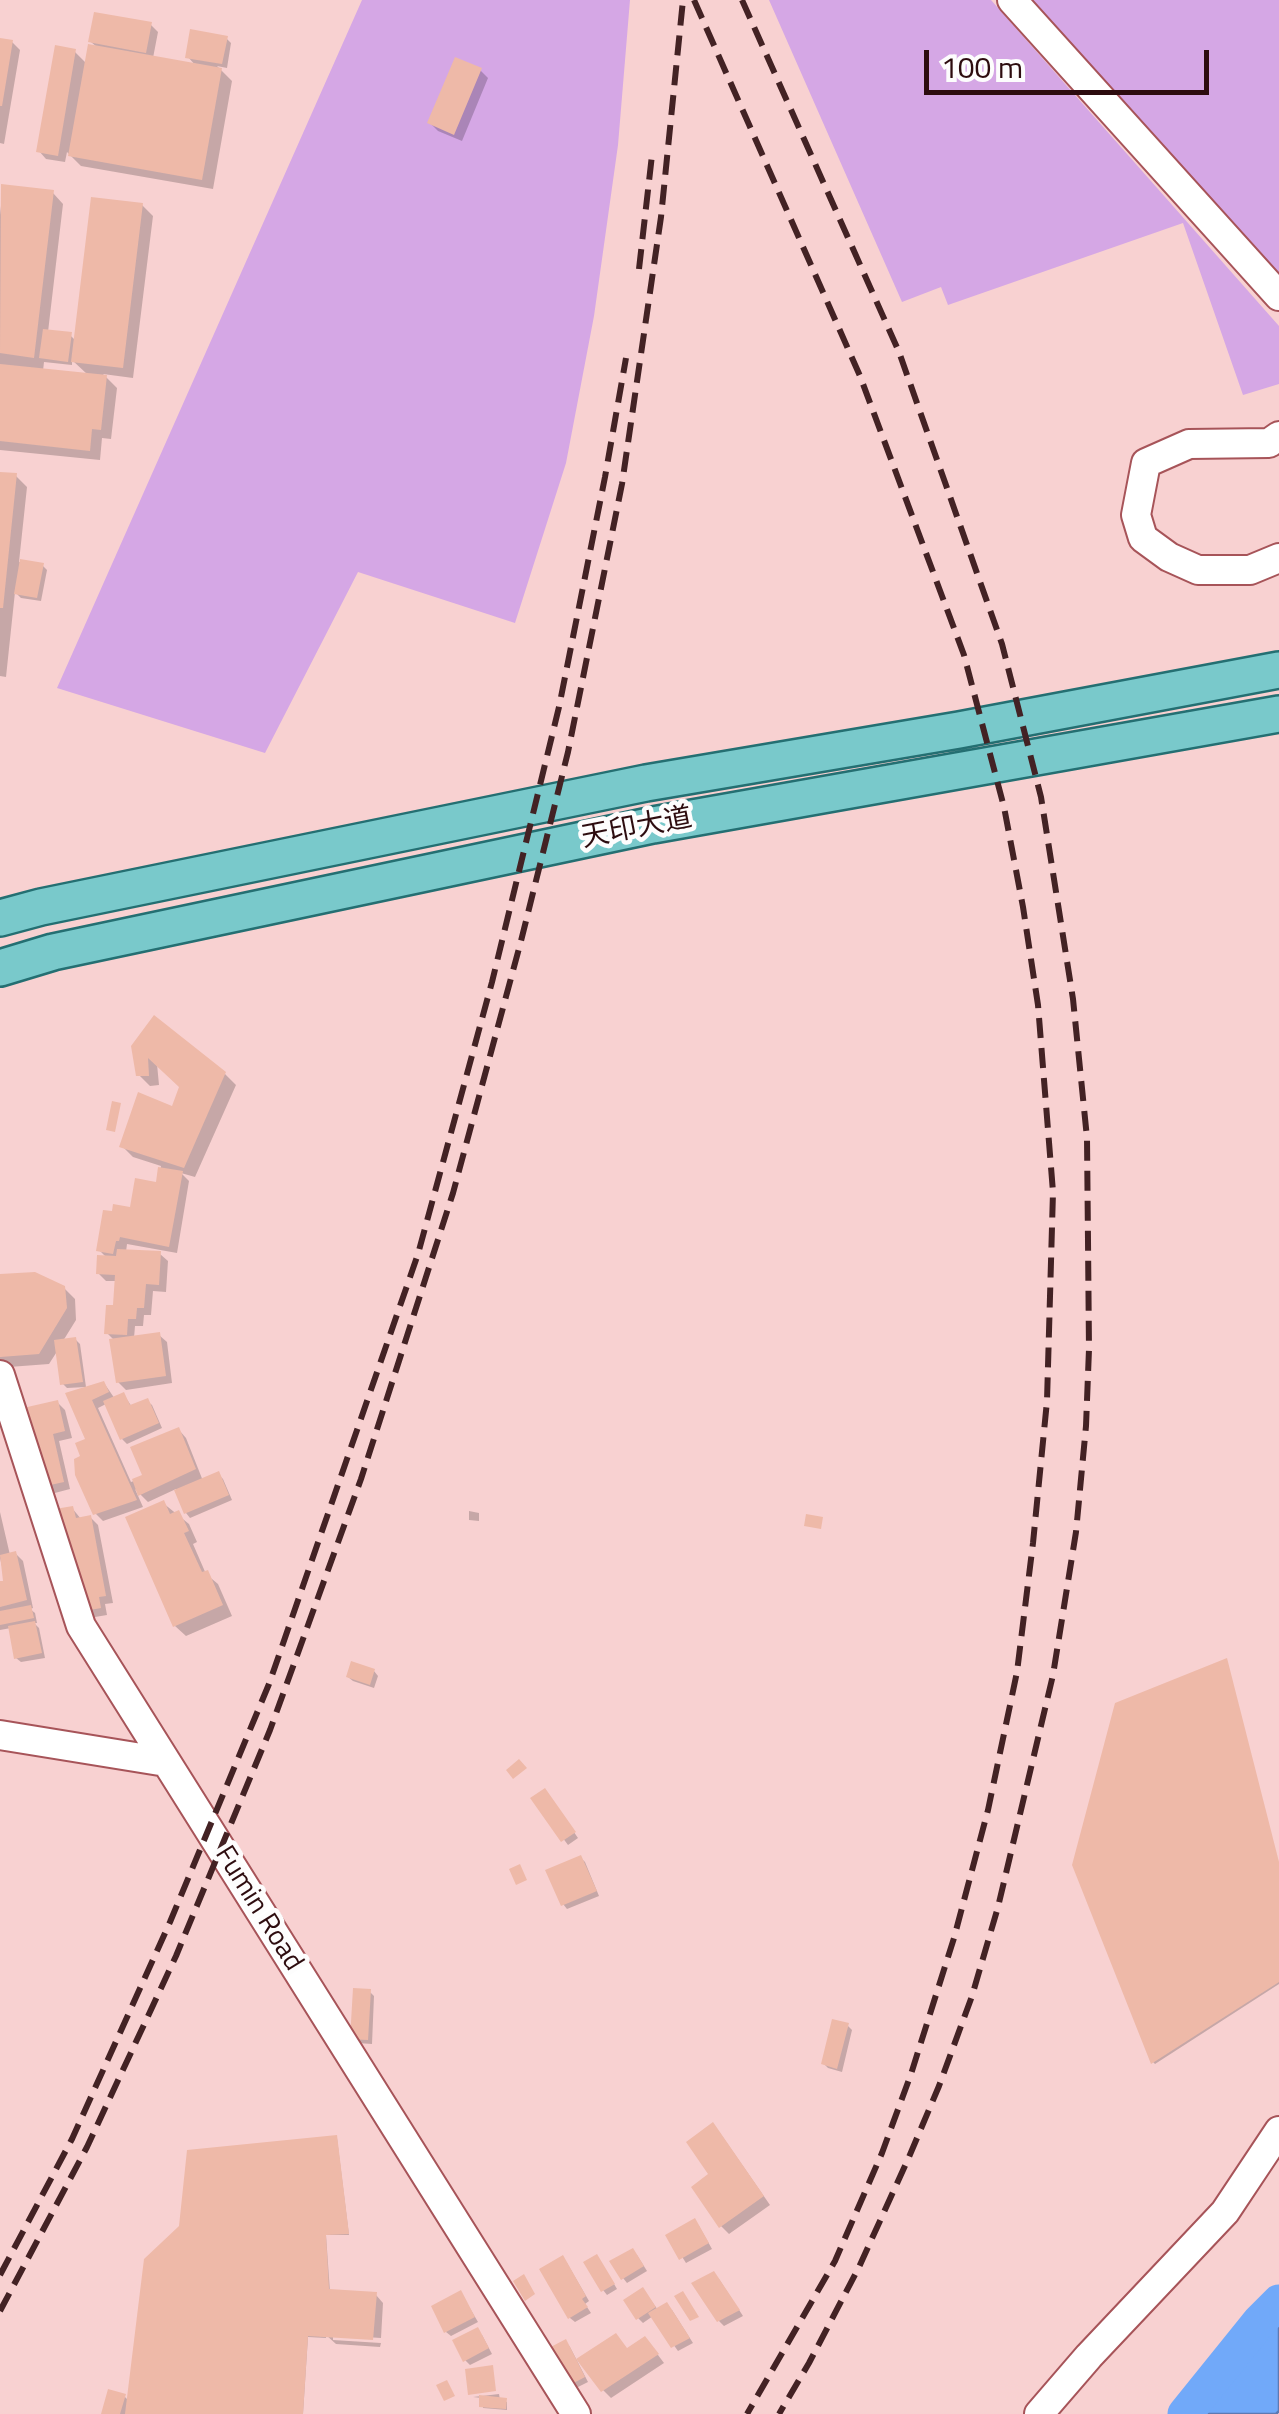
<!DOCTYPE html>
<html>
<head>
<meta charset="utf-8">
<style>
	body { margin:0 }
	#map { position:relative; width:1279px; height:2414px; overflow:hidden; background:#f8d1d1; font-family:"Titillium Web",sans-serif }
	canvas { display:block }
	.scale { position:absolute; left:924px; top:50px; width:285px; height:45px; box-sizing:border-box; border:5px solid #2d0c0f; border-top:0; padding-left:12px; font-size:30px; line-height:35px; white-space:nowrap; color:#2d0c0f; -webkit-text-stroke:8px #fdfdfd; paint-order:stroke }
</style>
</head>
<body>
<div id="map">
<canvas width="1279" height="2414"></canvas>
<div class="scale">100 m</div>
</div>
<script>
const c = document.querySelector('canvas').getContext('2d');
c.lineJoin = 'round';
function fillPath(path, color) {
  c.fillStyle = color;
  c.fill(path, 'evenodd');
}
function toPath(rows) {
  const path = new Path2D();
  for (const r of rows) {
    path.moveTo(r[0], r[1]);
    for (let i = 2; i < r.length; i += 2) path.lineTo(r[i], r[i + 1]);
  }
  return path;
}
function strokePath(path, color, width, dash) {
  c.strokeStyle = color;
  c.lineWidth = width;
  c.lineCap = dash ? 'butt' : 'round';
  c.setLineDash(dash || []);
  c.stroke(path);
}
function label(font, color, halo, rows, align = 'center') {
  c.font = font + ' "Titillium Web","Noto Sans SC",sans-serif';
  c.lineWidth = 9;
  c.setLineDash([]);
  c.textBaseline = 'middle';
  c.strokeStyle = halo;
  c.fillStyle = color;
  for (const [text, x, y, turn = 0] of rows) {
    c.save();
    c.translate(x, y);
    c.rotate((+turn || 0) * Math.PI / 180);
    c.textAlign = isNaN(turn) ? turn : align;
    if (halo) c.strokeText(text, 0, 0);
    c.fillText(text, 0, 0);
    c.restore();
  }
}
fillPath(toPath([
	[362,0,630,0,618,145,594,316,566,463,515,623,358,572,265,753,57,688],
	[769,0,991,0,1279,326,1279,384,1243,395,1183,223,948,305,941,287,902,302],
	[1026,0,1279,0,1279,280]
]), '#d5a7e5');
const water = toPath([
	[1279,2313,1279,2411,1276,2414,1184,2414,1279,2313]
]);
fillPath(water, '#71a9f9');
strokePath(water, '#5d7ab3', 2.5);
fillPath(toPath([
	[150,24,158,32,153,58,196,66,188,57,226,38,231,43,227,68,217,66,232,81,213,189,81,166,67,152,65,162,46,159,39,151,75,52,87,64,98,48,91,42],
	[0,40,12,42,20,50,4,144,0,143],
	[480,70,488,78,462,141,438,131,430,123],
	[3,187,53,193,63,204,48,332,70,335,76,341,142,205,153,216,133,378,103,374,117,388,111,439,102,438,100,460,0,450,0,215],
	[72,360,88,375,43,371,44,362,72,365],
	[0,474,16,476,27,487,19,562,43,566,47,570,41,601,21,598,15,592,6,677,0,676],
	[134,1047,225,1074,236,1085,195,1177,181,1173,189,1181,177,1253,127,1244,126,1252,160,1254,168,1261,166,1292,153,1291,151,1315,144,1315,143,1326,135,1326,134,1338,159,1335,167,1342,172,1383,126,1390,118,1382,115,1341,107,1333,115,1307,117,1281,106,1281,98,1273,107,1258,99,1250,132,1210,158,1185,161,1166,133,1157,122,1146,174,1110,181,1087,157,1064,159,1085,150,1086,139,1075],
	[0,1279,64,1288,75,1299,76,1320,63,1341,75,1339,80,1344,86,1387,67,1388,63,1384,58,1350,49,1364,9,1367,0,1359],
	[104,1383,115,1399,124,1395,132,1407,147,1401,152,1405,162,1428,127,1444,122,1439,106,1404,98,1408,131,1482,145,1477,179,1430,186,1438,203,1481,218,1474,223,1479,232,1500,190,1518,186,1513,176,1489,148,1502,135,1489,143,1507,103,1521,95,1513,84,1457,88,1440,68,1395],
	[58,1403,65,1410,72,1438,59,1441,70,1489,51,1494,43,1486],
	[163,1503,189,1524,197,1542,193,1544,206,1574,218,1584,232,1616,186,1636,175,1626],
	[72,1508,81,1519,90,1517,98,1525,113,1603,105,1604,107,1615,89,1618],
	[469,1511,479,1513,479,1521,469,1520],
	[0,1512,10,1555,15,1553,23,1561,33,1608,30,1609,35,1613,37,1623,34,1623,39,1628,45,1658,21,1662,16,1658,11,1628,0,1630,0,1584,6,1583,0,1558],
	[374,1671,378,1676,374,1688,353,1681,348,1677],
	[549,1796,578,1838,568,1845,534,1799],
	[581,1858,585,1862,599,1896,567,1909,563,1904],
	[1279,1863,1279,1984,1155,2064,1153,2062],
	[369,1991,374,1996,372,2044,357,2043,353,2038],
	[848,2026,852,2030,842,2072,828,2068,824,2064],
	[720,2133,770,2205,729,2234,721,2226,711,2174],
	[337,2138,349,2235,326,2235,330,2292,376,2295,383,2303,381,2338,333,2335,333,2340,381,2343,380,2347,336,2344,326,2335,326,2338,308,2337,303,2414,104,2414,124,2396,129,2401],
	[699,2226,712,2249,686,2263,669,2236],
	[637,2255,647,2271,627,2283,623,2278],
	[601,2262,617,2289,607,2295,603,2290],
	[567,2263,589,2301,585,2304,591,2313,575,2322,570,2318],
	[719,2279,743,2316,724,2326,719,2321],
	[461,2293,478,2322,451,2336,446,2332],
	[647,2295,658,2310,672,2310,693,2343,678,2351,653,2316,643,2323,638,2318],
	[482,2335,492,2354,470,2365,465,2360],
	[566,2342,570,2347,588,2382,570,2391],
	[652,2347,664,2363,611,2398,603,2390,628,2351],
	[499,2394,500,2400,507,2402,507,2410,483,2408,482,2398,473,2397]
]), '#0003');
strokePath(toPath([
	[1185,2414,1260,2321,1279,2302]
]), '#71a9f9', 35);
fillPath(toPath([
	[94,12,152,22,146,53,88,42],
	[190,29,228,36,222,64,185,58],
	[0,38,13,40,2,106,0,106],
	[88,44,222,68,202,180,68,156],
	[55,45,76,49,58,156,36,152],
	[455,57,482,68,454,135,427,123],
	[1,184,54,190,34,358,0,353],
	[91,197,143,203,123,368,71,362],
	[43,329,72,332,68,362,39,358],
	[0,364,107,375,101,430,92,429,90,451,0,441],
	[0,472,17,473,3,608,0,608],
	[20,559,44,563,37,598,14,594],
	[154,1015,226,1072,184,1168,119,1147,138,1092,172,1106,179,1087,148,1058,149,1076,136,1076,131,1046],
	[112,1101,121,1103,115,1132,106,1130],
	[158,1167,183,1171,169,1247,120,1237,119,1241,116,1241,113,1254,96,1251,103,1210,112,1211,113,1204,130,1207,135,1178,156,1182],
	[117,1249,161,1251,159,1285,146,1284,144,1308,137,1308,136,1319,128,1319,127,1335,104,1334,106,1305,113,1305,115,1275,96,1274,97,1255,116,1256],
	[35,1272,65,1286,67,1308,39,1354,0,1357,0,1274],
	[160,1332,166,1376,116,1383,109,1339],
	[76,1337,83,1382,60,1385,54,1340],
	[104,1381,109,1392,92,1400,137,1500,93,1515,75,1475,74,1459,80,1456,75,1443,85,1439,65,1393],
	[124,1392,130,1405,148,1398,159,1423,120,1440,103,1401],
	[58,1400,65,1431,53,1434,64,1482,41,1487,23,1408],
	[179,1427,196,1469,138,1496,132,1479,142,1475,130,1447],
	[219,1471,229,1495,184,1514,174,1490],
	[164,1500,170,1514,179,1510,189,1531,184,1533,202,1572,208,1570,223,1605,173,1627,125,1517],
	[73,1506,76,1518,91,1515,106,1596,99,1597,101,1608,79,1612,49,1510],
	[806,1514,823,1517,821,1529,804,1526],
	[16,1551,27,1600,0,1607,0,1581,3,1581,0,1555],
	[31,1605,34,1618,0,1625,0,1611],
	[35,1621,42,1653,14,1659,8,1626],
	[1227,1658,1279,1862,1279,1982,1151,2064,1072,1865,1115,1703],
	[351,1661,375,1669,370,1685,346,1677],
	[519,1759,527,1768,513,1779,506,1770],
	[545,1788,576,1832,561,1842,530,1798],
	[581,1855,597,1891,561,1906,545,1870],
	[520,1864,527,1880,516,1885,509,1869],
	[353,1988,371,1989,368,2040,350,2039],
	[832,2019,849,2023,837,2069,821,2064],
	[713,2122,764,2196,719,2228,691,2187,708,2174,686,2142],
	[337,2135,349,2234,326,2235,329,2289,377,2292,373,2340,308,2336,303,2414,125,2414,144,2259,179,2226,187,2150],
	[695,2218,709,2243,679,2260,665,2235],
	[633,2248,644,2266,621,2280,609,2261],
	[597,2254,615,2284,601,2292,583,2262],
	[563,2255,586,2296,582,2299,588,2307,568,2319,539,2269],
	[714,2271,740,2310,717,2322,691,2283],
	[524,2274,535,2294,525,2301,513,2281],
	[643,2287,656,2307,636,2320,623,2300],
	[461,2290,475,2317,444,2333,431,2306],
	[683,2291,699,2317,690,2321,674,2296],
	[667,2302,690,2338,671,2348,648,2313],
	[478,2327,489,2348,463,2362,452,2340],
	[616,2333,627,2348,645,2336,659,2354,601,2392,576,2359],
	[566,2339,585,2377,564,2388,545,2350],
	[493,2365,496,2391,468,2395,465,2369],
	[447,2380,455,2396,444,2401,436,2385],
	[108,2389,126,2394,120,2414,101,2414],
	[479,2395,507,2398,506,2409,479,2407]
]), '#eeb9a8');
const minor = toPath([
	[1012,0,1279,296],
	[1279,436,1269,443,1189,444,1146,463,1136,515,1143,538,1169,557,1198,570,1250,570,1279,558],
	[0,1375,81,1626,576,2414],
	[0,1735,166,1762],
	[1039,2414,1089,2356,1225,2212,1279,2131]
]);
const major = toPath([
	[0,918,41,907,646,783,959,730,1279,670],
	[0,968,53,952,653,825,1279,714]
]);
strokePath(minor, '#a75459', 32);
strokePath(major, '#246f72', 40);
strokePath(minor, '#fff', 28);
strokePath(major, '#79c9cb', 35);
strokePath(toPath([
	[694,0,860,376,964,655,1004,807,1023,907,1038,1005,1053,1192,1047,1401,1033,1543,1017,1672,988,1810,954,1938,911,2074,882,2153,835,2261,747,2414],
	[742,0,899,352,1002,644,1041,797,1073,999,1087,1138,1088,1241,1089,1349,1086,1426,1076,1532,1053,1675,998,1907,972,1996,939,2086,909,2157,859,2267,809,2363,779,2414],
	[639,269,652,155],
	[0,2275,72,2139,170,1922,269,1684,418,1254,492,982,559,707,605,477,626,358],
	[0,2311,87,2147,176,1956,270,1730,361,1479,453,1193,521,941,568,752,622,484,661,217,683,0]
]), '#432224', 6, [20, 10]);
label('28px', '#2d0c0f', '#fdfdfd', [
	["天印大道",637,829,-11],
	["Fumin Road",258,1909,58]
]);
</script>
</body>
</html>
